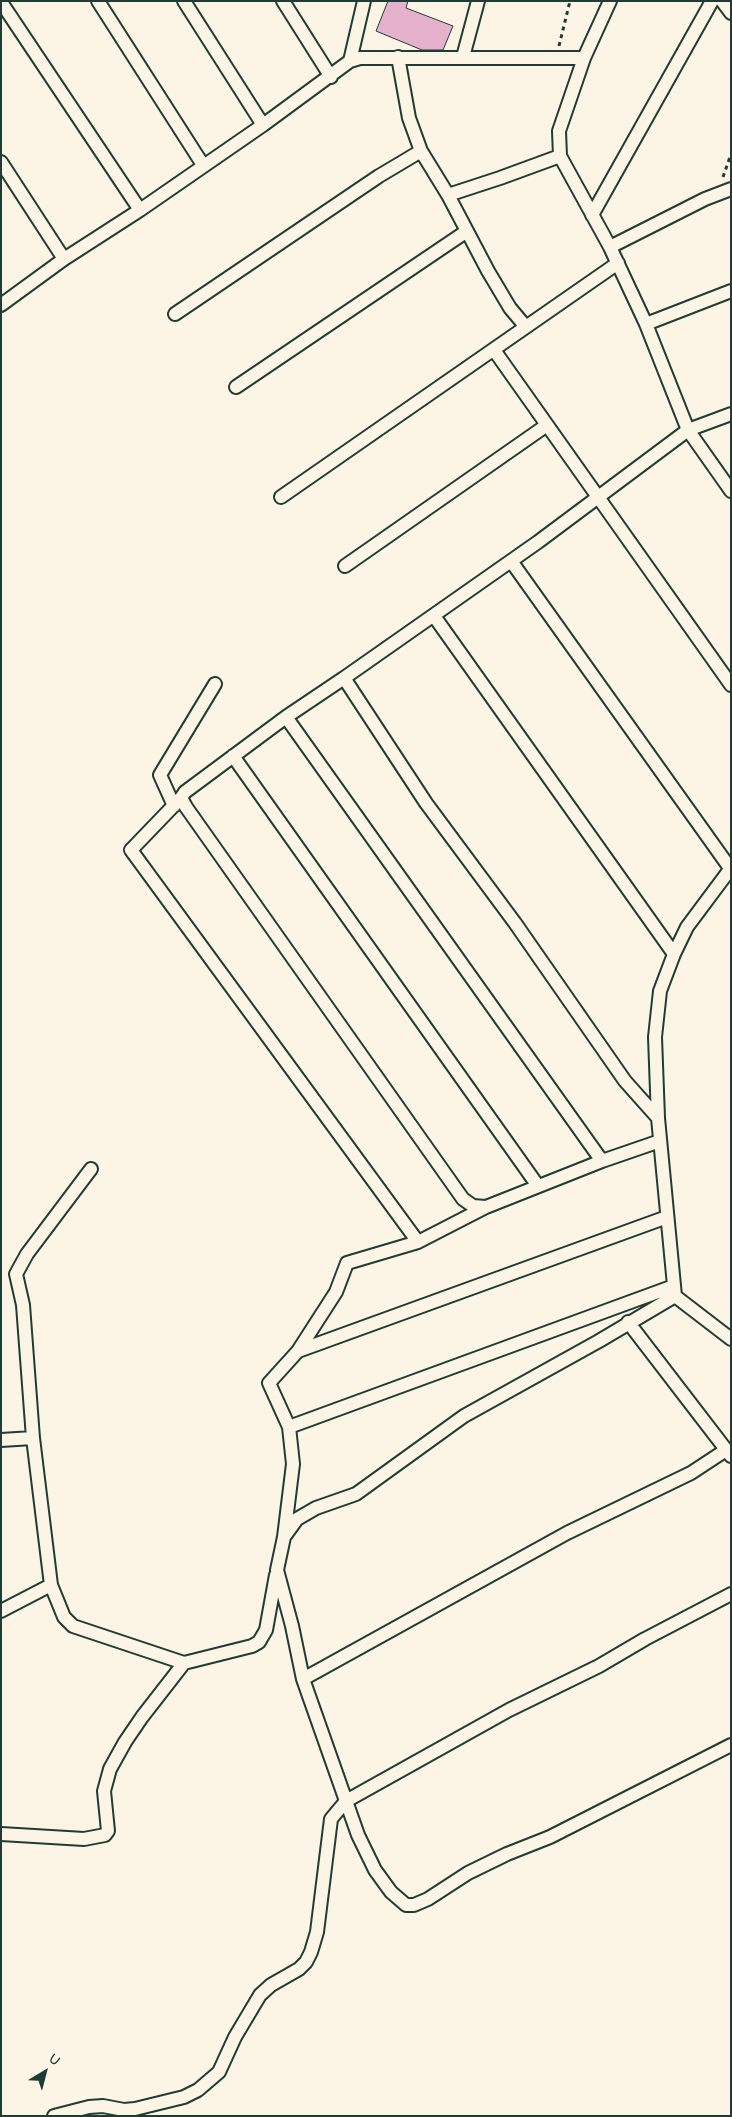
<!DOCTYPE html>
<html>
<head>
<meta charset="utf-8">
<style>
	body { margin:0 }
	#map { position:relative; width:732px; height:2117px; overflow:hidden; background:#fcf5e5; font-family:"Comic Neue",sans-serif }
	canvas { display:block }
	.frame { position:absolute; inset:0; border:2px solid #1f3d34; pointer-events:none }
	.north { position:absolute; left:20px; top:2047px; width:50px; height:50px; -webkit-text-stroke:4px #fcf5e5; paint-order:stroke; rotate:37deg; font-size:14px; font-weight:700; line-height:20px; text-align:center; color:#1f3d34 }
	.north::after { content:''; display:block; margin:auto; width:18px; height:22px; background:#1f3d34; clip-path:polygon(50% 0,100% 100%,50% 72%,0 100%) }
</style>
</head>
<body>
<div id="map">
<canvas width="732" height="2117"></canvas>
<div class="frame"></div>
<div class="north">U</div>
</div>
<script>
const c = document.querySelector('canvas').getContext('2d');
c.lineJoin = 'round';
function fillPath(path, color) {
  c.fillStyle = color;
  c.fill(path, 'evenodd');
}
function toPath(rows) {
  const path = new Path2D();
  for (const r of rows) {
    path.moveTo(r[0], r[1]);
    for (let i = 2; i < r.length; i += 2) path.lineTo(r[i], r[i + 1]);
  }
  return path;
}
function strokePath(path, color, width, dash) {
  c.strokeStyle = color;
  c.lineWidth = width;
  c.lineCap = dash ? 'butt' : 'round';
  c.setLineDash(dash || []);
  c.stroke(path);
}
const building = toPath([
	[388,1,408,1,406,8,453,26,443,50,422,50,376,31,388,1]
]);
fillPath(building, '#e6b1cc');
strokePath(building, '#1f3d34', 1);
const street = toPath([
	[98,1,203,165],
	[184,1,263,125,350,61,360,58,584,58],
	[283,1,331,77],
	[722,1,731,13],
	[1,2,140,210],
	[398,57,409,118,421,151,448,195,488,271,510,308,526,327],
	[463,57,478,1],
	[350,61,364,1],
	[1,162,64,259],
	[731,189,705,199,610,247,646,324,688,430,731,491],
	[448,195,500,178,560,156],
	[592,215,712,1],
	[610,247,560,156,559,131,584,58,610,1],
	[1,305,64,259,140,210,263,125],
	[175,314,379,176,421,151],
	[646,324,731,291],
	[494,350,731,685],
	[236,387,467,231],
	[281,497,618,263],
	[511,561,730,868],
	[345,566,547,425],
	[434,616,674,954],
	[344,678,286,717,185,792,181,798,186,807,463,1199,473,1206,486,1207,602,1161,660,1141],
	[286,717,602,1161],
	[233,756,538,1186],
	[181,798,131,850,418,1242,486,1207],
	[174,806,160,775,215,684],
	[731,868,687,927,674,954,660,991,655,1037,658,1118,675,1296,731,1339],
	[658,1118,625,1081,515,923,426,803,344,678,538,542,688,430,731,414],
	[675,1296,599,1341,464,1416,356,1494,316,1508,297,1519,284,1537,277,1570,292,1626,303,1679,358,1835,375,1870,391,1892,406,1905,414,1905,428,1899,468,1873,507,1854,550,1837,731,1745],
	[628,1322,731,1456],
	[298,1351,667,1217],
	[289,1427,674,1286],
	[1,1440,33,1438],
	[284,1537,293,1464,289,1427,269,1383,298,1351,336,1292,347,1263,418,1242],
	[51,1585,64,1617,73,1626,184,1663],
	[1,1611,51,1585,33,1438,23,1305,16,1274,27,1254,91,1169],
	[303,1679,567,1533,691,1473,726,1450],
	[1,1834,84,1839,105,1835,108,1831,104,1791,110,1769,125,1742,142,1717,184,1663,252,1646,259,1642,266,1630,276,1575],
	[54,2116,89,2107,103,2106,124,2110,135,2109,184,2097,198,2090,219,2072,235,2037,260,1995,271,1985,299,1969,306,1962,311,1952,317,1932,331,1819,346,1801,509,1710,599,1666,645,1639,731,1594]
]);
strokePath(street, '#1f3d34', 16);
strokePath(toPath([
	[559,46,570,1],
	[723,177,731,154]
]), '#1f3d34', 3, [4, 4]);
strokePath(street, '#fcf5e5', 12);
</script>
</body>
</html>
